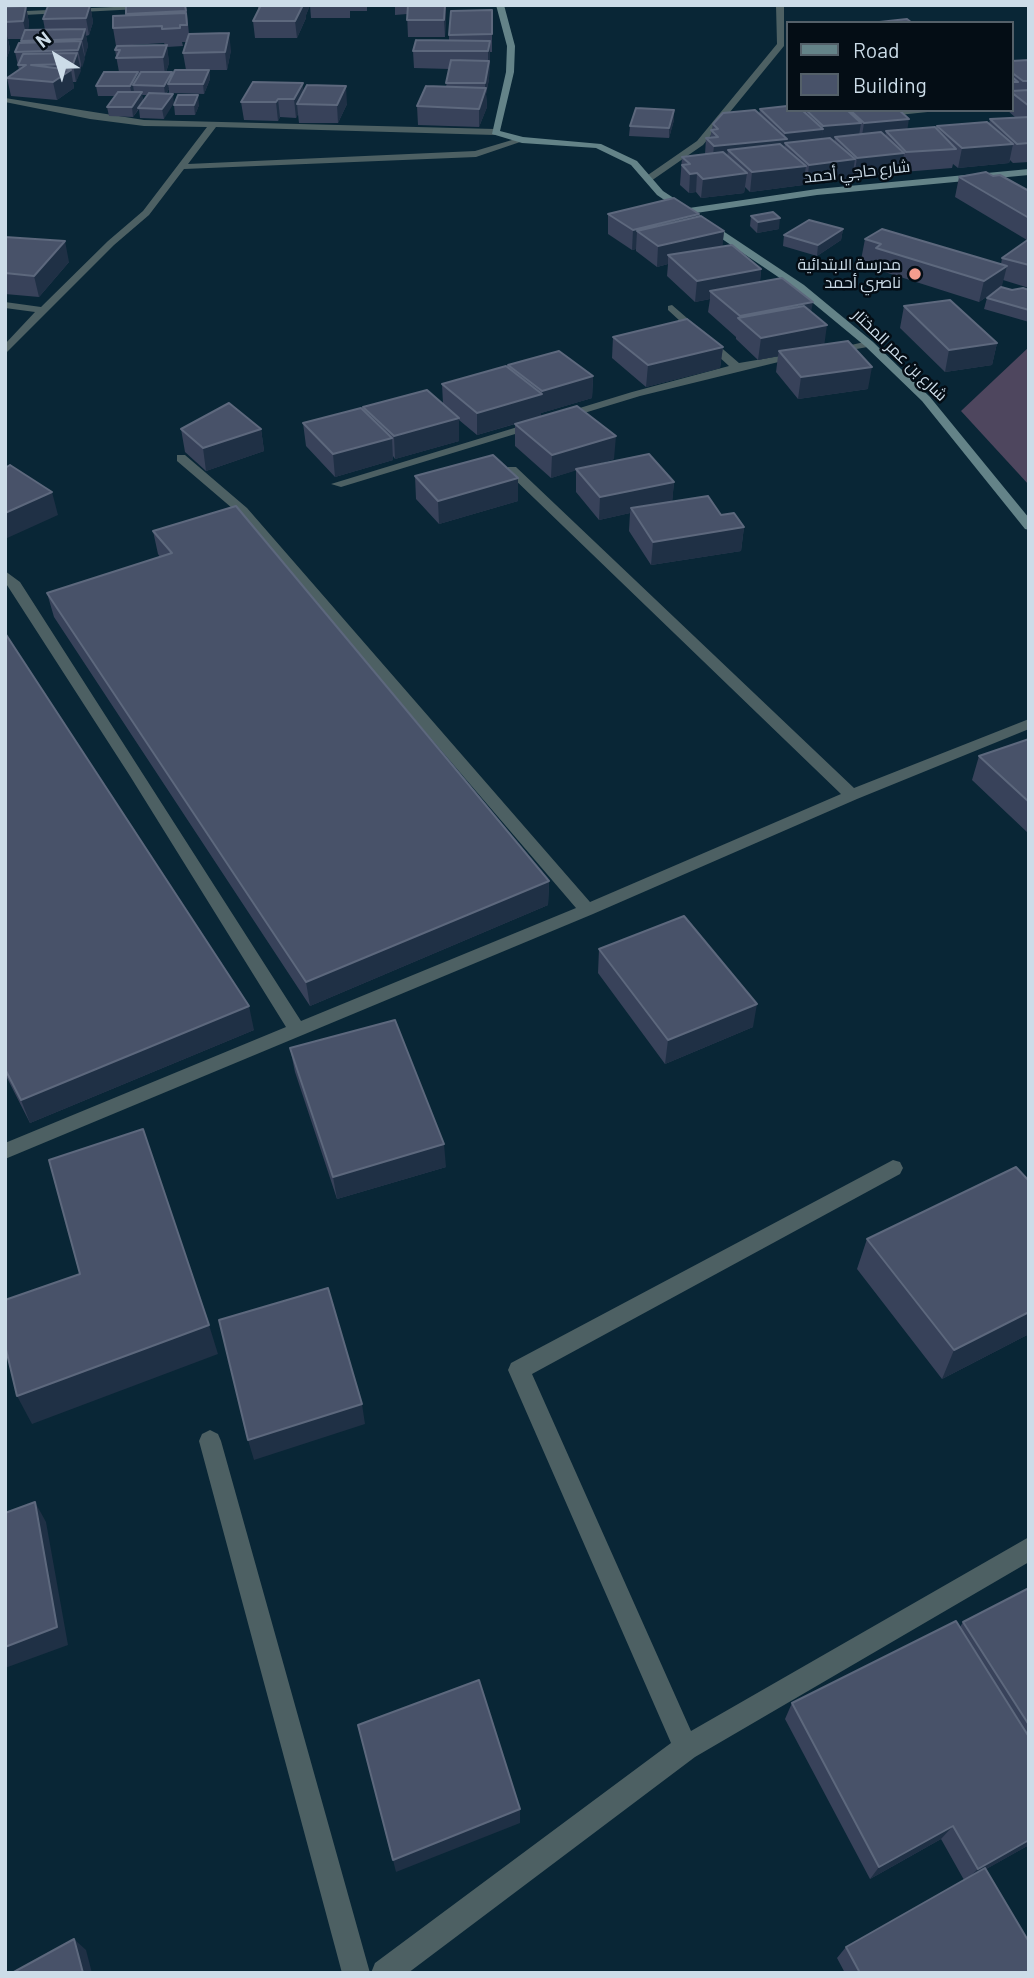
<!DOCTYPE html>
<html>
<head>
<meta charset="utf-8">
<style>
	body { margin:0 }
	#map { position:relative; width:1034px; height:1978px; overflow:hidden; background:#092636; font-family:Barlow,sans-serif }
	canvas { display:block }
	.frame { position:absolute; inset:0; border:7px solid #ccdce8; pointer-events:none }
	.legend { position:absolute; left:786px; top:21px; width:228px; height:91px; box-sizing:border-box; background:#040d15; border:2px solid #546069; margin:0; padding:9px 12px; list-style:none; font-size:21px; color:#ccdce8 }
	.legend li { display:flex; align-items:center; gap:14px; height:35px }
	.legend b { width:35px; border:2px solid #546069 }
	.north { position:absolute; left:21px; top:21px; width:70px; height:70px; -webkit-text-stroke:5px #040d15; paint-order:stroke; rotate:322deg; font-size:19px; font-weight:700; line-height:28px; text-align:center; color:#ccdce8 }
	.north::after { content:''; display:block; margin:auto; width:24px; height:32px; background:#ccdce8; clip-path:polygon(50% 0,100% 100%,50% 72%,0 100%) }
</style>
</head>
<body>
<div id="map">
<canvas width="1034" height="1978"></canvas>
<div class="frame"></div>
<ul class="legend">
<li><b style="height:9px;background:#648388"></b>Road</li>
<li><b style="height:19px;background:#485269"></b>Building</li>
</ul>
<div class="north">N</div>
</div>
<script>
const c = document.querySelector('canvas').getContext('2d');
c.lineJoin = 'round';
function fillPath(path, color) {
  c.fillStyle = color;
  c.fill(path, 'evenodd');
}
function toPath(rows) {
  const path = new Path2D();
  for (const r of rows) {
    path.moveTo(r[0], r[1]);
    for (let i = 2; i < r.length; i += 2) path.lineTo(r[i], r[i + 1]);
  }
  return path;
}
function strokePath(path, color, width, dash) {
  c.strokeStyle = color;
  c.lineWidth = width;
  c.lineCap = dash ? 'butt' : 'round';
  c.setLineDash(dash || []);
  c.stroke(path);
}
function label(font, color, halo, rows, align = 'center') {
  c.font = font + ' Barlow,Cairo,sans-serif';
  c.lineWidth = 5;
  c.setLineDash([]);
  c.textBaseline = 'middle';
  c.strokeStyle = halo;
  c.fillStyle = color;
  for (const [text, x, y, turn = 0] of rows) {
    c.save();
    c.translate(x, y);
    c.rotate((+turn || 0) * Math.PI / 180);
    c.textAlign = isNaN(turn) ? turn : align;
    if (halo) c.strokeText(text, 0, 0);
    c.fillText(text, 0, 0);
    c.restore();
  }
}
fillPath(toPath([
	[1029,347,1029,485,961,411]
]), '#4e465e');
fillPath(toPath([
	[157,5,215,5,5,16,5,12,157,5],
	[776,5,784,5,784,46,703,145,651,181,645,181,645,177,697,141,777,44,776,5],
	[5,98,144,120,495,129,499,132,495,135,216,127,188,164,475,151,522,137,526,140,476,157,184,169,149,215,114,245,5,354,5,344,35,312,5,308,5,302,41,307,108,241,143,211,207,127,144,126,90,119,5,102,5,98],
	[908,110,947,110,879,117,875,115,908,110],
	[672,305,739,363,798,353,803,356,640,396,341,487,331,484,632,392,729,366,668,310,668,306,672,305],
	[869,341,873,342,873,346,829,354,824,351,869,341],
	[177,455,185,455,247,508,590,902,841,794,508,473,508,467,516,467,854,788,1029,719,1029,729,857,799,593,914,5,1159,5,1143,286,1027,130,776,5,582,5,571,20,582,301,1021,576,908,239,514,177,461,177,455],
	[893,1160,900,1162,903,1168,900,1174,532,1374,691,1731,1029,1537,1029,1562,695,1757,408,1973,371,1973,375,1963,671,1743,508,1370,511,1363,893,1160],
	[210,1430,218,1434,221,1441,370,1973,342,1973,199,1441,202,1434,210,1430]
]), '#4d6063');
fillPath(toPath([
	[496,5,504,5,515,46,514,72,500,131,523,137,601,144,637,161,663,191,689,208,817,189,1029,169,1029,175,817,195,696,213,804,285,873,342,930,397,1029,518,1029,530,1025,529,922,401,865,346,796,289,657,195,631,165,596,148,522,143,492,134,506,72,507,46,496,5]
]), '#648388');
fillPath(toPath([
	[90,5,93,22,89,35,86,36,88,46,76,82,73,82,74,88,57,100,11,96,7,78,19,70,15,52,22,43,22,39,8,39,10,49,5,63,5,7,26,6,29,23,28,30,45,30,43,19],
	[126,5,186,5,189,34,231,50,227,70,209,70,210,79,204,94,169,93,169,89,166,94,164,119,140,118,139,109,133,117,109,116,107,107,115,96,98,96,96,86,119,72,115,50,165,45,164,43,116,46,113,28,126,16],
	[182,42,186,42,183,53,186,70,172,76,172,72,166,72,169,63,167,47,183,46],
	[142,95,148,95,143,101],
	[258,5,310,5,306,15,306,18,297,38,255,38,253,21,258,10],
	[310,5,367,5,367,11,350,11,350,18,311,18],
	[395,5,446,5,445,37,408,37,407,14,395,15],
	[492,10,492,52,490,52,489,79,486,94,487,107,479,127,418,125,417,106,446,87,449,69,414,68,413,51,449,40,449,35],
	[1029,60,1029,162,1013,163,1010,160,1009,163,958,168,953,164,952,168,903,172,901,170,901,173,854,177,853,176,852,179,807,184,804,181,803,185,750,192,745,187,744,193,701,198,696,192,689,193,680,185,682,157,705,154,706,138,710,138,713,124,759,114,760,109,787,110,899,110,907,129,936,129,937,126,989,124,990,119,1016,118,1007,110,1011,110,1011,61],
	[303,91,347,104,338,123,299,123,298,114,296,118,280,117,278,121,244,120,241,102],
	[174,105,199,105,195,115,175,115],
	[674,120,669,138,629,136,630,126],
	[959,177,1029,191,1029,288,1003,280,1001,287,1012,290,1029,290,1029,322,984,309,987,298,998,289,979,302,872,268,873,263,861,260,865,239,1001,264,1002,258,1027,240,955,197],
	[608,214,699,214,699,217,724,231,722,246,761,269,760,282,811,312,824,344,868,389,798,399,776,372,778,356,758,360,736,339,736,337,708,312,710,299,695,302,667,276,668,264,657,267,636,251,636,249,632,250,608,234],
	[751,216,779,229,757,233,750,226],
	[843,229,841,240,817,256,783,246,784,235],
	[5,237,69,262,39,297,5,294],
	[904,306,997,343,992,365,945,372,900,328],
	[613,337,723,347,720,368,646,387,612,358],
	[508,365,593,376,592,398,541,413,541,416,614,459,590,466,674,482,672,502,721,515,744,527,741,551,651,565,629,531,630,513,599,520,576,492,576,470,551,478,515,446,515,424,477,435,459,420,459,441,395,459,393,456,393,460,335,477,306,446,303,423,364,411,363,407,443,404,442,384,508,368],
	[181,429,261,429,264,451,206,471,185,452],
	[415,476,518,501,439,524,416,499],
	[153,531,549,881,548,905,310,1006,54,617,47,593,160,557,158,554],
	[5,633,254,1030,30,1123,5,1074],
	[1029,739,1029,832,1028,833,972,780,979,756],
	[599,949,753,1027,665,1064,598,973],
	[290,1048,446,1167,337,1199,295,1072],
	[1029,1181,1029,1334,942,1379,857,1269,867,1239],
	[1029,1588,1029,1845,986,1869,1029,1973,845,1973,837,1958,846,1947,964,1880,941,1839,870,1879,785,1719,792,1703,960,1627,963,1622]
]), '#38425a');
fillPath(toPath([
	[90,5,93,22,89,35,86,18],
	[303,5,310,5,306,15,306,18,297,38,295,21],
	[445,5,446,16,445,37,444,20],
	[26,6,29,23,27,38,23,21],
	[85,29,88,46,85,57,82,39],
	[6,32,10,49,5,63,5,34],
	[229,33,231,50,227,70,225,52],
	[81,41,85,59,82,68,78,50],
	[490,41,490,59,489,79,486,94,487,107,479,127,479,109,485,92,485,83,488,64,488,51],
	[167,45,169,63,165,75,163,57],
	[77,53,81,71,76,82,73,64],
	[71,70,74,88,57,100,53,82],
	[209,70,210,79,204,94,203,84],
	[138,72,140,81,133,85,134,92,132,96,130,86],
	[172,72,173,81,168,84,169,89,165,95,164,86],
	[303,83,304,102,297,104,298,114,296,118,294,99],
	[346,86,347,104,338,123,337,105],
	[142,92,143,102,133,117,132,107],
	[173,94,174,103,164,119,162,109],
	[198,95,199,105,195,115,194,105],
	[278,99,280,117,278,121,276,102],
	[674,110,674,120,669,138,669,128],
	[909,119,906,138,886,131,885,140,861,142,864,123],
	[861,123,858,142,835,137,834,144,821,145,823,126],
	[823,129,820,148,785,143,783,158,728,150,726,164,712,165,714,146,784,139,785,133],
	[1013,144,1009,163,958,168,962,148],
	[904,153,901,173,854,177,857,158],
	[855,159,852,179,807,184,809,165],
	[806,166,803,185,750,192,752,172],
	[697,173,696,192,689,193,690,174],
	[747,173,744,193,701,198,703,179],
	[699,214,698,234,637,231,636,249,632,250,633,230],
	[780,218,779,229,757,233,758,222],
	[843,229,841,240,817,256,818,245],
	[724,231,722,251,668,255,668,264,657,267,658,246],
	[65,241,69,262,39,297,34,276],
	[1007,266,1002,286,979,302,984,281],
	[761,269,759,290,710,291,710,299,695,302,697,281],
	[813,302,809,323,739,319,740,316],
	[827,325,824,347,779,351,778,356,758,360,761,338],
	[997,343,992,365,945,372,949,350],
	[723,347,720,368,646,387,648,365],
	[872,367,868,389,798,399,801,377],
	[593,376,592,398,541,413,541,416,477,435,477,413,542,394,542,391],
	[459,418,459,441,395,459,394,436],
	[261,429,264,451,206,471,203,448],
	[616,436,614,459,551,478,552,455],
	[392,438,393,460,335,477,333,454],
	[518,478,518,501,439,524,438,501],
	[674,482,672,504,631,508,630,513,599,520,600,497],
	[52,492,58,515,5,539,5,513],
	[744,527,741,551,651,565,653,542],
	[549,881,548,905,310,1006,306,982],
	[757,1004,753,1027,665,1064,668,1040],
	[249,1006,254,1030,30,1123,21,1100],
	[444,1144,446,1167,337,1199,333,1177],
	[1029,1312,1029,1334,942,1379,954,1350],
	[209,1325,218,1354,32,1424,17,1396],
	[362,1404,365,1424,254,1460,248,1440],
	[35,1502,46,1522,68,1645,5,1668,5,1647],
	[520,1809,520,1823,396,1872,393,1860],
	[953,1826,941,1839,870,1879,879,1867],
	[1029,1840,1029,1845,965,1881,978,1869],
	[74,1939,86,1950,92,1973,83,1973]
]), '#1f3045');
const building = toPath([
	[90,5,86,18,43,19,48,6,90,5],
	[126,5,185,5,186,11,126,14,126,5],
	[261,5,303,5,295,21,253,21,261,5],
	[408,5,445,5,444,20,407,20,408,5],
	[26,6,23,21,5,22,5,7,26,6],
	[492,10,492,34,449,35,451,11,492,10],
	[186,13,187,25,180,25,180,28,162,29,162,26,113,28,113,16,186,13],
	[907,19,912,23,870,23,907,19],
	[85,29,82,39,21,41,25,30,85,29],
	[229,33,225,52,183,53,189,34,229,33],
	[416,40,490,41,488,51,413,51,416,40],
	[81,41,78,50,15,52,19,43,81,41],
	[167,45,163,57,116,58,120,50,115,50,117,46,167,45],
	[77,53,73,64,31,65,71,70,53,82,7,78,26,65,18,65,23,54,77,53],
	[451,60,489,61,485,83,446,83,451,60],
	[1029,60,1029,81,1023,81,1011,72,1011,61,1029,60],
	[175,70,209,70,203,84,168,84,175,70],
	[104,72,138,72,130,86,96,86,104,72],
	[141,72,172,72,164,86,133,85,141,72],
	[1011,76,1018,82,1011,82,1011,76],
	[253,82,303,83,294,99,278,99,276,102,241,102,253,82],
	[307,85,346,86,337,105,297,104,307,85],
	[426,86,486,88,479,109,417,106,426,86],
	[1029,90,1029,106,1011,92,1011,91,1029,90],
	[118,92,142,92,132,107,107,107,118,92],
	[149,93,173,94,162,109,138,108,149,93],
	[178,95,198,95,194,105,174,105,178,95],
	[787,106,787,110,802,110,823,129,785,133,760,109,787,106],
	[636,108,674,110,669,128,630,126,636,108],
	[755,110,787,139,714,146,706,138,718,137,711,130,718,129,713,124,723,113,755,110],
	[806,110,847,110,861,123,823,126,806,110],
	[850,110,899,110,909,119,864,123,850,110],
	[1029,117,1029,143,1017,144,990,119,1029,117],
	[987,122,1013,144,962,148,937,126,987,122],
	[935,127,956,149,906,152,886,131,935,127],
	[881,132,904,153,857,158,835,137,881,132],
	[830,138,855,159,809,165,785,143,830,138],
	[780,144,806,166,752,172,728,150,780,144],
	[723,152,747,173,703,179,697,173,690,174,682,165,690,164,682,157,723,152],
	[986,172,993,176,1000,175,1029,191,1029,218,959,177,986,172],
	[674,198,699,214,633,230,608,214,674,198],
	[773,212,780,218,758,222,751,216,773,212],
	[701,216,724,231,658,246,637,231,701,216],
	[809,220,843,229,818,245,784,235,809,220],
	[882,229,1007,266,984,281,876,248,881,244,865,239,882,229],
	[5,237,65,241,34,276,5,273,5,237],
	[1029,239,1029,265,1002,258,1029,239],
	[732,245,761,269,697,281,668,255,732,245],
	[782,278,813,302,740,316,710,291,782,278],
	[1001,287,1012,290,1023,288,1029,290,1029,310,987,298,1001,287],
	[950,300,997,343,949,350,904,306,950,300],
	[804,306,827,325,761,338,738,318,804,306],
	[687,319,723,347,648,365,613,337,687,319],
	[848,341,872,367,801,377,779,351,848,341],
	[559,351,593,376,542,391,508,365,559,351],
	[506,366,542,394,477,413,442,384,506,366],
	[427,390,459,418,394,436,363,407,427,390],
	[229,403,261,429,203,448,181,429,229,403],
	[577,406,616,436,552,455,515,424,577,406],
	[361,408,392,438,333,454,303,423,361,408],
	[649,454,674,482,600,497,576,469,649,454],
	[493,455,518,478,438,501,415,476,493,455],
	[10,465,52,492,5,513,5,468,10,465],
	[708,496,721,515,734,513,744,527,653,542,631,508,708,496],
	[236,506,549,881,306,982,47,593,172,553,153,531,236,506],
	[5,633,249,1006,21,1100,5,1069,5,633],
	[1029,739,1029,802,979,756,1029,739],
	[684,916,757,1004,668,1040,599,949,684,916],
	[395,1020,444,1144,333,1177,290,1048,395,1020],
	[143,1129,209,1325,17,1396,5,1345,5,1300,80,1274,49,1160,143,1129],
	[1016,1167,1029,1181,1029,1312,954,1350,867,1239,1016,1167],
	[328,1288,362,1404,248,1440,219,1320,328,1288],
	[35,1502,57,1627,5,1647,5,1513,35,1502],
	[1029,1588,1029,1725,963,1622,1029,1588],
	[956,1621,1029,1737,1029,1840,978,1869,953,1826,879,1867,792,1703,956,1621],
	[479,1680,520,1809,393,1860,358,1725,479,1680],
	[985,1868,1029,1942,1029,1973,860,1973,846,1947,985,1868],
	[74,1939,83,1973,12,1973,74,1939]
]);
fillPath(building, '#485269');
strokePath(building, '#5d687d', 2);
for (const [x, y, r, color] of [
	[915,274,7,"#f59d8e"]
]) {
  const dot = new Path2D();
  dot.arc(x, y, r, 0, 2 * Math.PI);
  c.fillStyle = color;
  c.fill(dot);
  strokePath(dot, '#040d15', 2.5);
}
label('16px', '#ccdce8', '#040d15', [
	["شارع حاجي أحمد",857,172,-6],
	["شارع بن عمر المختار",900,355,44]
]);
label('16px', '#ccdce8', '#040d15', [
	["مدرسة الابتدائية",901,265],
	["ناصري أحمد",901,283]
], 'right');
</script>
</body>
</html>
